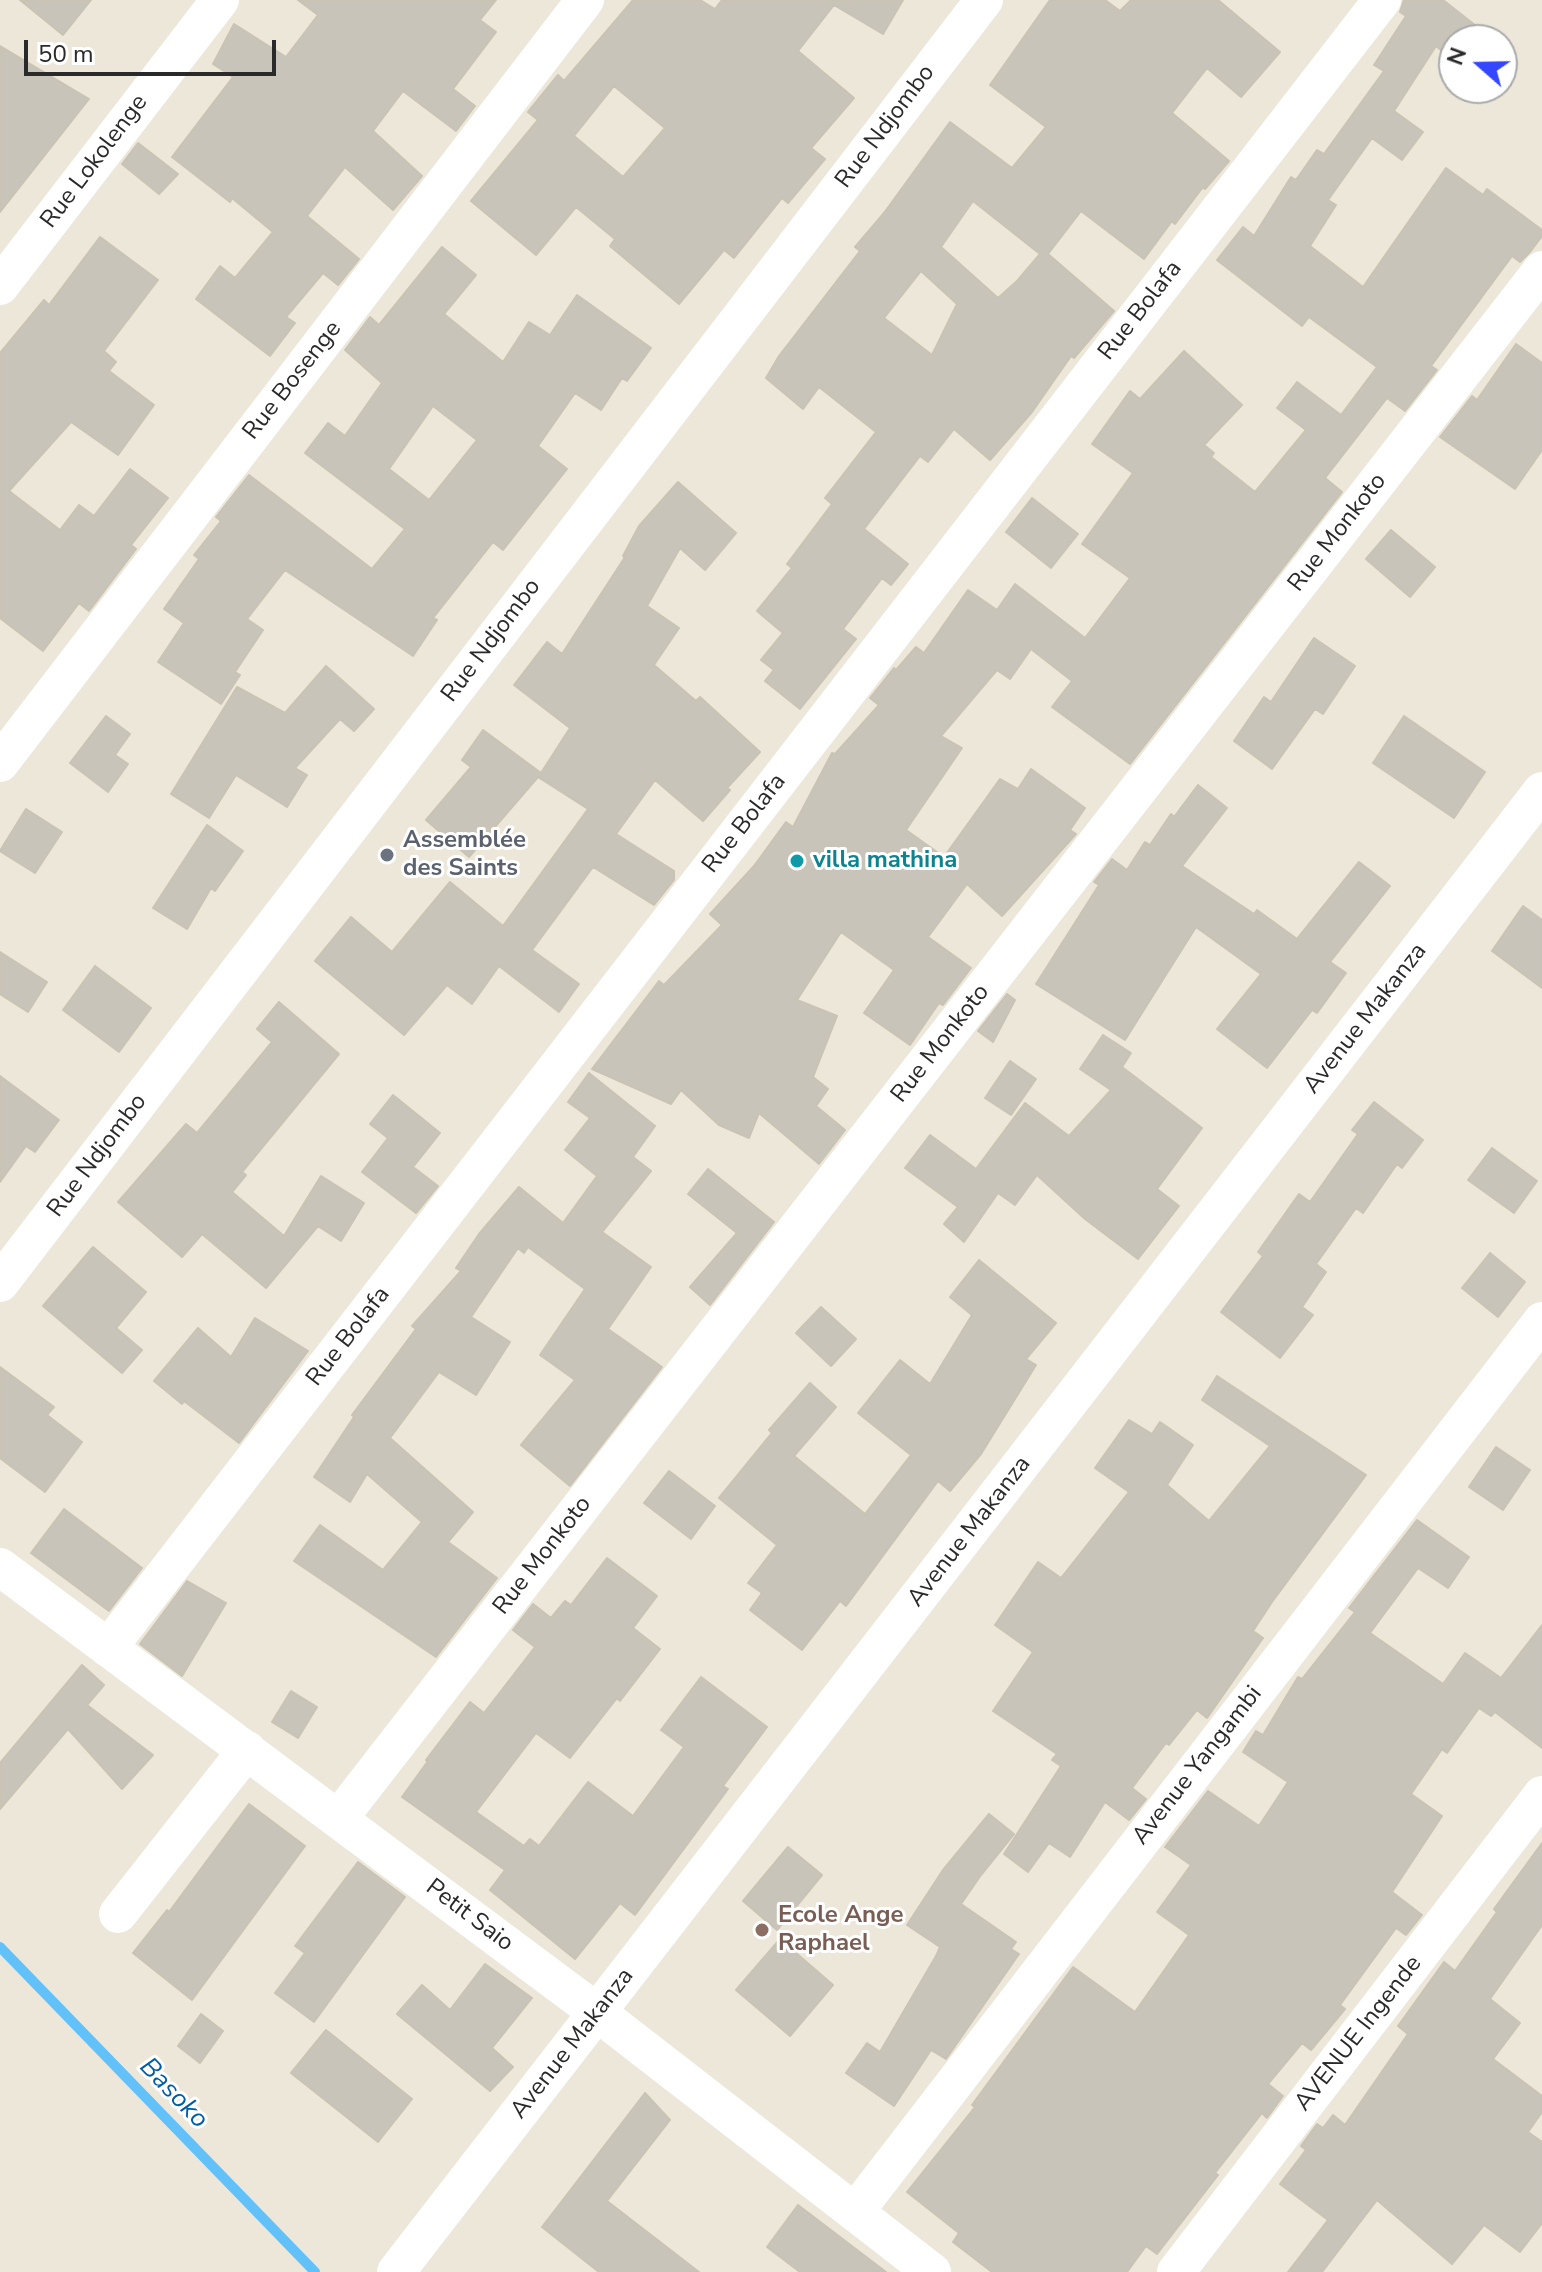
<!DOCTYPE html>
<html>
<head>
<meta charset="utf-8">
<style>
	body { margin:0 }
	#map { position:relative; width:1542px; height:2272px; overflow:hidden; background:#ede7da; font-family:"Nunito Sans",sans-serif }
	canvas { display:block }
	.north { position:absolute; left:1438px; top:24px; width:80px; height:80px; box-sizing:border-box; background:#fff; border:2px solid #aaa; border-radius:50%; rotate:290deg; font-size:22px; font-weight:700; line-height:32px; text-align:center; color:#2a2a2a }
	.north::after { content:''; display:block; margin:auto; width:28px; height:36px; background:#3546ff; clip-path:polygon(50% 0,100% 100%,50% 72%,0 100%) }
	.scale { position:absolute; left:24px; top:40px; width:252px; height:36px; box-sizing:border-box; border:4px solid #2a2a2a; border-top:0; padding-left:10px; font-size:24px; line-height:28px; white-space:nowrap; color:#2a2a2a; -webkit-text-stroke:6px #fff; paint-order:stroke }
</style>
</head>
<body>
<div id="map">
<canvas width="1542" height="2272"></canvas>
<div class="north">N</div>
<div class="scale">50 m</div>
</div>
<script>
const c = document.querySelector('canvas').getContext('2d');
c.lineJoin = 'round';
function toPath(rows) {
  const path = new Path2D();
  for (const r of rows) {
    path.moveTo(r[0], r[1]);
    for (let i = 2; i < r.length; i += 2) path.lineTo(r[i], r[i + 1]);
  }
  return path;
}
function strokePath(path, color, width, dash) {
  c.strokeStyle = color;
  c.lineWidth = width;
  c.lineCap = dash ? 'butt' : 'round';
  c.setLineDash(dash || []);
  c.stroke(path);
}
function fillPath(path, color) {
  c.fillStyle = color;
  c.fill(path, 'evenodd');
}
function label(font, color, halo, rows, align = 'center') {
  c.font = font + ' "Nunito Sans",sans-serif';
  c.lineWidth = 6;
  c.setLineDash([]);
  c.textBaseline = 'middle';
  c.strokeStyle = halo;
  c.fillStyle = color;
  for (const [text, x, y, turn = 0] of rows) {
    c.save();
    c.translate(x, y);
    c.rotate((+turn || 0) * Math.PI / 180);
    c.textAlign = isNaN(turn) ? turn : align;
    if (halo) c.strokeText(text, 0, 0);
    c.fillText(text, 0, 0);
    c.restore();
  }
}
strokePath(toPath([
	[0,1947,315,2272]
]), '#63c1f9', 10);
const building = toPath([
	[20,0,91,0,63,35,20,0],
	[298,0,496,0,480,20,496,32,453,89,475,106,456,131,403,91,373,131,422,176,393,210,345,167,307,216,359,259,338,285,323,273,286,317,295,323,270,356,196,299,220,266,235,278,273,232,232,198,230,202,172,157,233,77,213,64,234,24,286,57,318,15,298,0],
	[633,0,700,0,715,9,722,0,903,0,883,34,834,5,798,51,854,98,811,148,825,159,788,203,782,198,734,258,724,250,679,304,610,246,615,239,576,207,536,255,471,201,538,120,528,112,558,75,564,81,633,0],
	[614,86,665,128,623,177,574,136,614,86],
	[1050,0,1105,0,1120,11,1131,0,1218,0,1280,52,1241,97,1207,68,1172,113,1229,161,1205,189,1203,187,1175,224,1172,221,1144,259,1081,211,1048,254,1114,311,1074,358,1071,356,1032,412,990,460,954,429,928,462,920,456,864,529,908,564,891,585,882,578,843,629,856,639,800,709,765,681,774,670,761,660,783,633,757,611,792,568,787,564,832,504,825,498,876,432,819,387,803,409,766,378,779,356,860,251,855,247,884,213,950,122,1012,168,1046,127,990,85,1050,0],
	[973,201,1040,254,1017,281,998,298,941,247,973,201],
	[921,271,957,304,932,355,884,318,921,271],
	[1404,0,1443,0,1494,40,1454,40,1454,61,1436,46,1394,111,1423,132,1402,160,1372,138,1328,200,1336,205,1310,246,1363,287,1446,168,1483,195,1487,189,1542,230,1542,236,1530,252,1520,262,1512,256,1431,366,1437,370,1405,411,1387,398,1325,478,1342,492,1130,764,1052,707,1072,681,1031,649,1010,679,997,670,941,736,962,748,906,830,944,857,1000,779,1018,789,1031,769,1085,808,1070,830,1076,834,1002,916,967,884,928,937,971,968,943,1005,939,1003,910,1045,864,1013,894,970,841,932,797,1000,837,1016,813,1077,828,1089,816,1106,845,1130,819,1164,759,1113,749,1138,719,1125,681,1090,671,1104,592,1069,659,981,664,985,722,925,710,914,754,866,786,822,793,827,832,753,835,754,879,705,870,698,894,668,896,670,916,647,924,653,968,590,997,610,1015,584,1085,638,1130,578,1082,544,1133,473,1092,444,1130,391,1140,399,1184,351,1242,405,1204,445,1214,453,1211,457,1255,492,1306,430,1277,408,1297,382,1341,415,1377,367,1309,317,1302,326,1217,260,1243,227,1254,236,1291,177,1296,180,1317,150,1324,154,1384,71,1374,65,1406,16,1400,12,1404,0],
	[0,46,89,99,0,212,0,46],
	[138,143,178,174,159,194,122,164,138,143],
	[100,237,158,280,104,351,116,362,109,371,154,405,118,455,71,422,9,491,60,530,79,505,94,516,130,469,168,498,131,545,136,549,89,611,79,603,43,651,0,618,0,353,44,300,49,305,100,237],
	[442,247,476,275,444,314,503,362,529,322,550,335,577,295,651,348,627,381,622,378,601,410,575,393,538,446,567,469,503,550,493,542,433,618,437,620,413,656,285,570,247,619,263,630,235,672,240,675,221,704,158,662,184,623,164,609,199,559,194,555,221,521,216,517,249,475,372,569,405,529,305,453,328,423,345,436,382,383,345,350,370,317,379,325,442,247],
	[433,406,477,440,429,500,389,469,433,406],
	[1516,344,1542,363,1542,450,1515,489,1440,437,1472,396,1477,400,1516,344],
	[678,482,736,533,705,570,680,548,647,606,679,628,654,665,696,701,700,697,760,752,727,788,730,790,703,821,655,780,616,834,674,871,674,880,654,905,593,867,532,950,579,984,559,1012,499,966,472,1004,447,985,404,1035,315,961,351,917,392,952,450,882,503,926,588,809,538,777,469,857,426,820,471,767,462,760,483,730,541,773,570,728,514,685,547,642,562,654,625,557,623,556,639,526,678,482],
	[1032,498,1078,534,1051,568,1006,532,1032,498],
	[1391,530,1435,567,1410,597,1366,559,1391,530],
	[1314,638,1355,666,1323,714,1315,709,1272,769,1234,741,1264,697,1271,702,1314,638],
	[326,666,374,709,354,731,340,719,295,768,307,775,287,807,236,775,209,818,171,794,237,687,285,713,326,666],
	[106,716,130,734,115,755,128,764,108,792,70,763,106,716],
	[1404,716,1485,772,1454,818,1373,763,1404,716],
	[1198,785,1227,808,1182,866,1254,914,1257,910,1297,939,1359,862,1390,886,1330,962,1346,973,1317,1013,1312,1010,1267,1068,1217,1029,1261,974,1196,927,1125,1040,1036,984,1099,885,1094,882,1112,859,1127,870,1145,842,1150,845,1171,814,1174,817,1198,785],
	[26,809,62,832,35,873,0,851,26,809],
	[207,825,243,851,215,891,211,888,187,929,153,908,207,825],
	[1523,906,1542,920,1542,988,1492,951,1523,906],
	[0,952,47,982,28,1012,0,994,0,952],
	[95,966,151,1008,119,1052,63,1010,95,966],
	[1007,994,1015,1000,993,1042,978,1031,1007,994],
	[279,1002,339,1054,242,1172,246,1175,232,1192,284,1236,321,1176,364,1203,341,1241,318,1226,266,1288,202,1234,182,1257,118,1202,186,1124,197,1133,272,1042,257,1029,279,1002],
	[1103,1035,1131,1053,1122,1067,1202,1128,1157,1189,1179,1206,1138,1259,1085,1219,1037,1175,1015,1205,998,1193,964,1242,944,1224,958,1207,905,1168,930,1135,976,1169,1025,1103,1069,1136,1111,1090,1080,1069,1103,1035],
	[1010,1061,1036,1079,1011,1115,985,1098,1010,1061],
	[589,1073,655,1126,633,1157,651,1171,602,1232,651,1267,608,1329,662,1367,570,1486,521,1445,575,1380,540,1355,585,1289,528,1247,524,1253,518,1248,471,1317,510,1342,476,1395,439,1372,390,1438,473,1512,448,1542,497,1578,436,1657,294,1561,320,1525,383,1570,422,1522,367,1474,350,1502,314,1477,354,1417,352,1415,416,1329,412,1326,461,1271,456,1268,479,1234,519,1187,563,1223,597,1176,565,1150,590,1118,568,1102,589,1073],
	[0,1076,59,1120,35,1152,26,1146,0,1182,0,1076],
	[393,1095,440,1133,413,1167,438,1186,416,1213,362,1172,388,1138,370,1124,393,1095],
	[1374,1102,1423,1140,1402,1168,1397,1164,1363,1213,1356,1208,1316,1264,1326,1272,1302,1307,1313,1315,1280,1358,1221,1312,1263,1256,1258,1252,1299,1194,1310,1202,1358,1134,1352,1130,1374,1102],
	[1492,1148,1537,1181,1514,1213,1468,1180,1492,1148],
	[708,1169,774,1222,710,1305,690,1287,737,1233,688,1194,708,1169],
	[93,1247,146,1292,116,1328,142,1350,122,1373,43,1306,93,1247],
	[1490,1253,1525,1282,1498,1317,1462,1288,1490,1253],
	[979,1260,1056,1323,1026,1359,1036,1365,981,1454,950,1491,938,1481,846,1606,840,1601,802,1650,750,1610,762,1593,748,1583,777,1545,719,1498,772,1433,769,1430,810,1383,836,1407,794,1456,865,1514,911,1455,858,1413,900,1360,930,1384,972,1315,950,1297,979,1260],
	[821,1307,856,1339,831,1366,796,1333,821,1307],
	[255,1318,308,1351,239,1443,184,1401,182,1404,154,1381,198,1328,231,1357,255,1318],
	[0,1367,54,1407,47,1415,82,1442,45,1492,0,1458,0,1367],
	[1217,1376,1366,1475,1272,1602,1253,1631,1263,1638,1207,1718,1197,1710,1169,1745,1166,1743,1132,1788,1146,1799,1129,1820,1105,1802,1070,1857,1049,1843,1028,1872,1004,1854,1061,1766,1052,1760,1057,1754,993,1711,1033,1652,995,1625,1038,1562,1061,1578,1129,1492,1095,1468,1129,1420,1152,1434,1160,1422,1193,1445,1167,1485,1209,1521,1270,1446,1202,1400,1217,1376],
	[1496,1447,1530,1470,1503,1510,1469,1487,1496,1447],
	[669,1471,715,1506,691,1539,644,1503,669,1471],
	[64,1509,142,1568,109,1611,31,1553,64,1509],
	[1417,1520,1469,1557,1448,1588,1418,1568,1370,1633,1443,1684,1465,1653,1501,1678,1542,1625,1542,1748,1495,1712,1491,1716,1479,1708,1447,1753,1442,1749,1411,1794,1442,1816,1392,1892,1422,1915,1406,1935,1396,1928,1340,2005,1345,2009,1311,2050,1302,2043,1268,2084,1283,2096,1267,2118,1262,2113,1215,2173,1218,2175,1157,2254,1146,2246,1127,2272,992,2272,953,2242,959,2233,907,2192,975,2107,972,2105,1073,1967,1135,2012,1189,1935,1157,1912,1191,1865,1165,1847,1208,1791,1259,1826,1288,1782,1243,1752,1256,1731,1263,1735,1298,1677,1302,1679,1355,1612,1349,1608,1417,1520],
	[607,1558,657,1596,633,1628,660,1649,620,1701,617,1698,570,1758,536,1733,476,1812,524,1846,530,1839,539,1846,588,1782,633,1816,684,1747,661,1730,701,1677,767,1727,723,1786,728,1789,635,1915,620,1903,575,1959,490,1890,505,1870,402,1797,428,1761,426,1760,470,1702,484,1713,535,1647,513,1630,533,1604,551,1618,565,1601,571,1605,607,1558],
	[187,1581,226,1603,182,1676,140,1644,187,1581],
	[82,1665,104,1685,87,1705,153,1755,122,1789,68,1729,0,1809,0,1763,82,1665],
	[291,1691,317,1707,298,1738,272,1722,291,1691],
	[249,1804,305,1846,192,2000,133,1953,167,1910,169,1912,249,1804],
	[989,1814,1014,1834,981,1875,961,1904,1016,1942,1011,1949,1019,1954,946,2059,931,2050,894,2106,846,2073,867,2043,880,2052,936,1956,940,1947,907,1925,943,1870,989,1814],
	[1542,1843,1542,1925,1490,1999,1520,2023,1493,2059,1542,2096,1542,2112,1528,2132,1542,2142,1542,2223,1520,2252,1484,2225,1452,2264,1377,2200,1322,2272,1288,2272,1328,2220,1280,2184,1306,2150,1301,2146,1317,2124,1323,2128,1333,2115,1345,2125,1408,2034,1398,2026,1444,1962,1455,1971,1497,1912,1494,1909,1542,1843],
	[788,1847,822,1875,777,1930,743,1901,788,1847],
	[358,1862,405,1897,314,2022,275,1993,305,1953,295,1946,358,1862],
	[780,1939,833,1985,790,2036,736,1990,780,1939],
	[485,1964,532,1998,492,2048,513,2067,490,2091,397,2014,422,1985,450,2010,485,1964],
	[201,2014,223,2031,200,2063,178,2046,201,2014],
	[326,2030,412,2099,378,2142,291,2073,326,2030],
	[645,2093,670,2120,607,2201,699,2272,599,2272,542,2227,645,2093],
	[798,2205,886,2272,800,2272,767,2247,798,2205]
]);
fillPath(building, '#c8c4ba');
strokePath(building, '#c9c3b4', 2);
strokePath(toPath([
	[0,286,220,0],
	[0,763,585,0],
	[0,1283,984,0],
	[0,1567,598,2013,932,2272],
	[108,1648,1382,0],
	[339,1818,1542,270],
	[118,1914,247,1750],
	[855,2212,1542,1321],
	[396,2272,1542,791],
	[1176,2272,1542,1795]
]), '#fff', 38);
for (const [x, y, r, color] of [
	[387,855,8,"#6b7280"],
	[797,861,8,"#0f9aa8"],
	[762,1930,8,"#8d6e63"]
]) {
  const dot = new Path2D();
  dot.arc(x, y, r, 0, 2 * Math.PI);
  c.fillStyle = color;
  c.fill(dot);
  strokePath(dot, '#fff', 3);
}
label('24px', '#2a2a2a', '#fff', [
	["Rue Ndjombo",886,127,-53],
	["Rue Lokolenge",95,162,-53],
	["Rue Bolafa",1141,311,-52],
	["Rue Bosenge",293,381,-52],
	["Rue Monkoto",1338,533,-52],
	["Rue Ndjombo",492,641,-53],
	["Rue Bolafa",745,824,-52],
	["Avenue Makanza",1366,1019,-52],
	["Rue Monkoto",941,1044,-52],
	["Rue Ndjombo",98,1156,-53],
	["Rue Bolafa",349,1337,-52],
	["Avenue Makanza",970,1532,-52],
	["Rue Monkoto",543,1556,-52],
	["Avenue Yangambi",1198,1766,-52],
	["Petit Saio",469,1916,37],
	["AVENUE Ingende",1359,2034,-52],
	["Avenue Makanza",573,2044,-52]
]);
label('bold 24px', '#5b616d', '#fff', [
	["Assemblée",403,841],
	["des Saints",403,869]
], 'left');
label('bold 24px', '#0d838f', '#fff', [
	["villa mathina",813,861]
], 'left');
label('bold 24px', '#785e54', '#fff', [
	["Ecole Ange",778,1916],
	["Raphael",778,1944]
], 'left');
label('italic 26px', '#015ca6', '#fff', [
	["Basoko",173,2094,46]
]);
</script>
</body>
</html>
